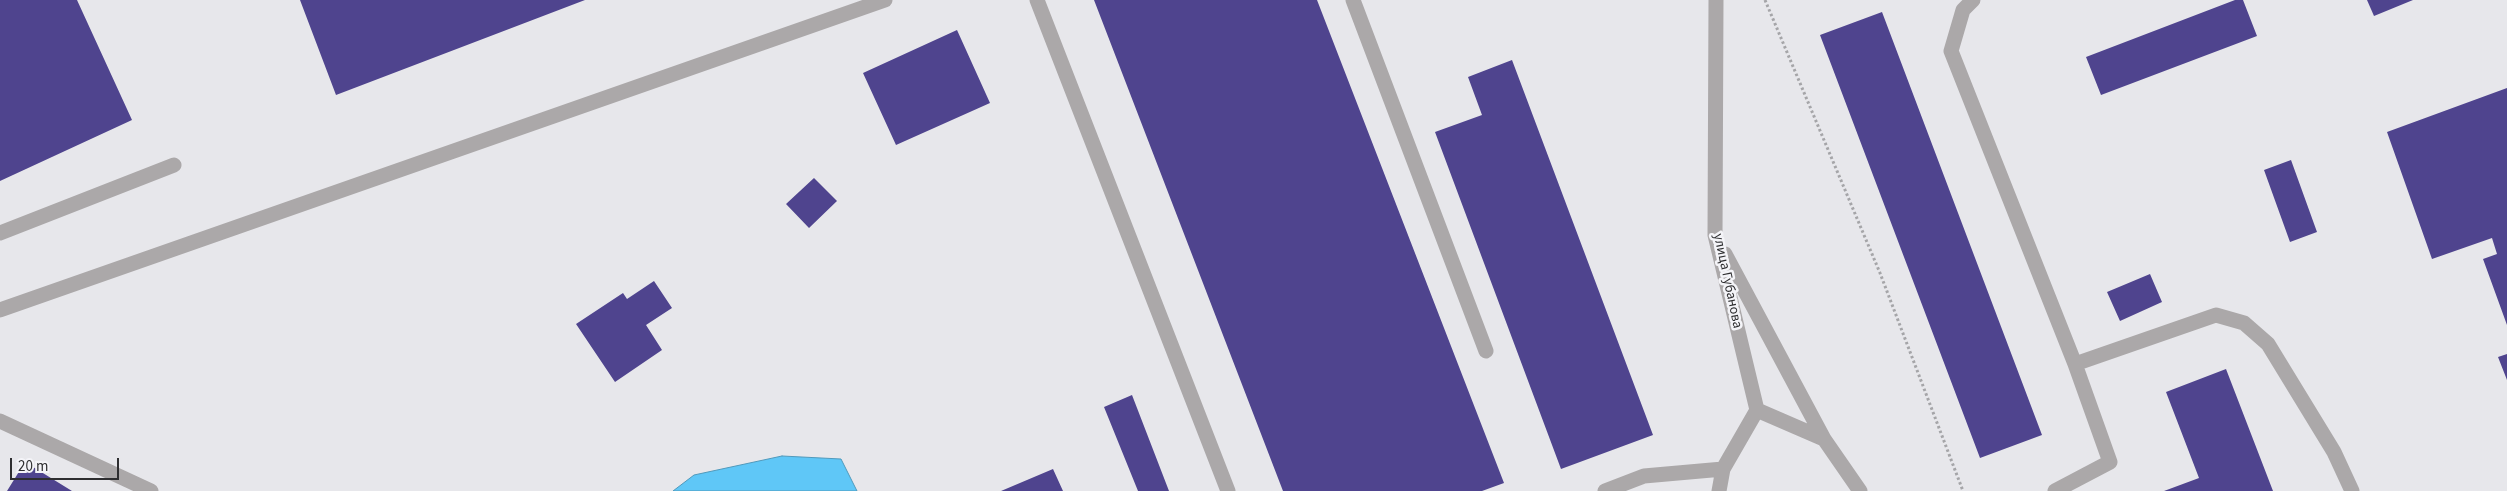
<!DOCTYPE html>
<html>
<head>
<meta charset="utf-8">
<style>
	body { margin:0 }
	#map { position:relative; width:2507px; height:491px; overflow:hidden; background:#e7e7eb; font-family:"Source Sans 3",sans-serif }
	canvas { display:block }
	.scale { position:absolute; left:10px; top:458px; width:109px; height:22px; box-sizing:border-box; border:2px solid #2e2e30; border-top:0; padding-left:6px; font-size:15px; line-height:18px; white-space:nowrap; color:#2e2e30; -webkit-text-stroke:4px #f4f4f8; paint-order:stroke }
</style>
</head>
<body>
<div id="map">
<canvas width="2507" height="491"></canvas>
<div class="scale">20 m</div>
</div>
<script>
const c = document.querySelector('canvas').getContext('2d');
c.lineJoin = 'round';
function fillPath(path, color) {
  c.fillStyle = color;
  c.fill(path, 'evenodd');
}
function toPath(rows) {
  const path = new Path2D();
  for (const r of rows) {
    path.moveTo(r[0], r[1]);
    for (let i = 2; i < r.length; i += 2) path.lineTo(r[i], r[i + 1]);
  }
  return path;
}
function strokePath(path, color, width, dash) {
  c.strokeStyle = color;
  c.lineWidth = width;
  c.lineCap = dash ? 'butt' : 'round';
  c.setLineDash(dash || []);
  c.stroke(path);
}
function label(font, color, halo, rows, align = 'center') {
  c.font = font + ' "Source Sans 3",sans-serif';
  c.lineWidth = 5;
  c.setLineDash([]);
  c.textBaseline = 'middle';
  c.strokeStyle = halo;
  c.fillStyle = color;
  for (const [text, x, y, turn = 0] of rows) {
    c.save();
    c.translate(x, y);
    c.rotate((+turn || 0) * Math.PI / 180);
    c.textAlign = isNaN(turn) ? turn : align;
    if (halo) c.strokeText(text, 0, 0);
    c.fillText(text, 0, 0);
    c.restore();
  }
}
const water = toPath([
	[782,456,841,459,857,491,673,491,694,475,782,456]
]);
fillPath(water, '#5fc7f7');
strokePath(water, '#5099bb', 1);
fillPath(toPath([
	[0,0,77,0,132,120,0,181],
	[300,0,585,0,336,95],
	[1094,0,1317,0,1504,483,1482,491,1283,491],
	[2235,0,2243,0,2257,36,2101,95,2086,57],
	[2367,0,2413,0,2374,16],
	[1882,12,2042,435,1980,458,1820,35],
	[957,30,990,103,896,145,863,73],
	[1512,60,1653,435,1561,469,1435,132,1482,115,1468,77],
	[2507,88,2507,325,2483,259,2497,254,2492,238,2432,259,2387,132],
	[2291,160,2317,232,2290,242,2264,170],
	[814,178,837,201,809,228,786,204],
	[2150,274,2162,302,2120,321,2107,292],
	[654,281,672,308,646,325,662,350,615,382,576,324,623,293,627,299],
	[2507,354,2507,380,2498,357],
	[2226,369,2273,491,2164,491,2199,478,2166,392],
	[1132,395,1169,491,1138,491,1104,407],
	[25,462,72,491,7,491],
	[1053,469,1063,491,1001,491]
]), '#4f448e');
strokePath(toPath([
	[1765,0,1880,273,1963,491]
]), '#a5a5a8', 3, [2.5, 2.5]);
strokePath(toPath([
	[1037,0,1228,491],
	[1353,0,1486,351],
	[1716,0,1715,235,1757,410,1723,469,1719,491],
	[1973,0,1963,10,1951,51,2075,364,2110,462,2055,491],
	[0,233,174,165],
	[1725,254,1824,439,1860,491],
	[0,310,885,0],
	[2075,364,2216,315,2244,323,2268,344,2334,452,2352,491],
	[1757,410,1824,439],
	[0,421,151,491],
	[1605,491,1644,476,1723,469]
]), '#aba8a9', 15);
label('14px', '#2e2e30', '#f4f4f8', [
	["улица Губанова",1727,281,78]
]);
</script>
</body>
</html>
